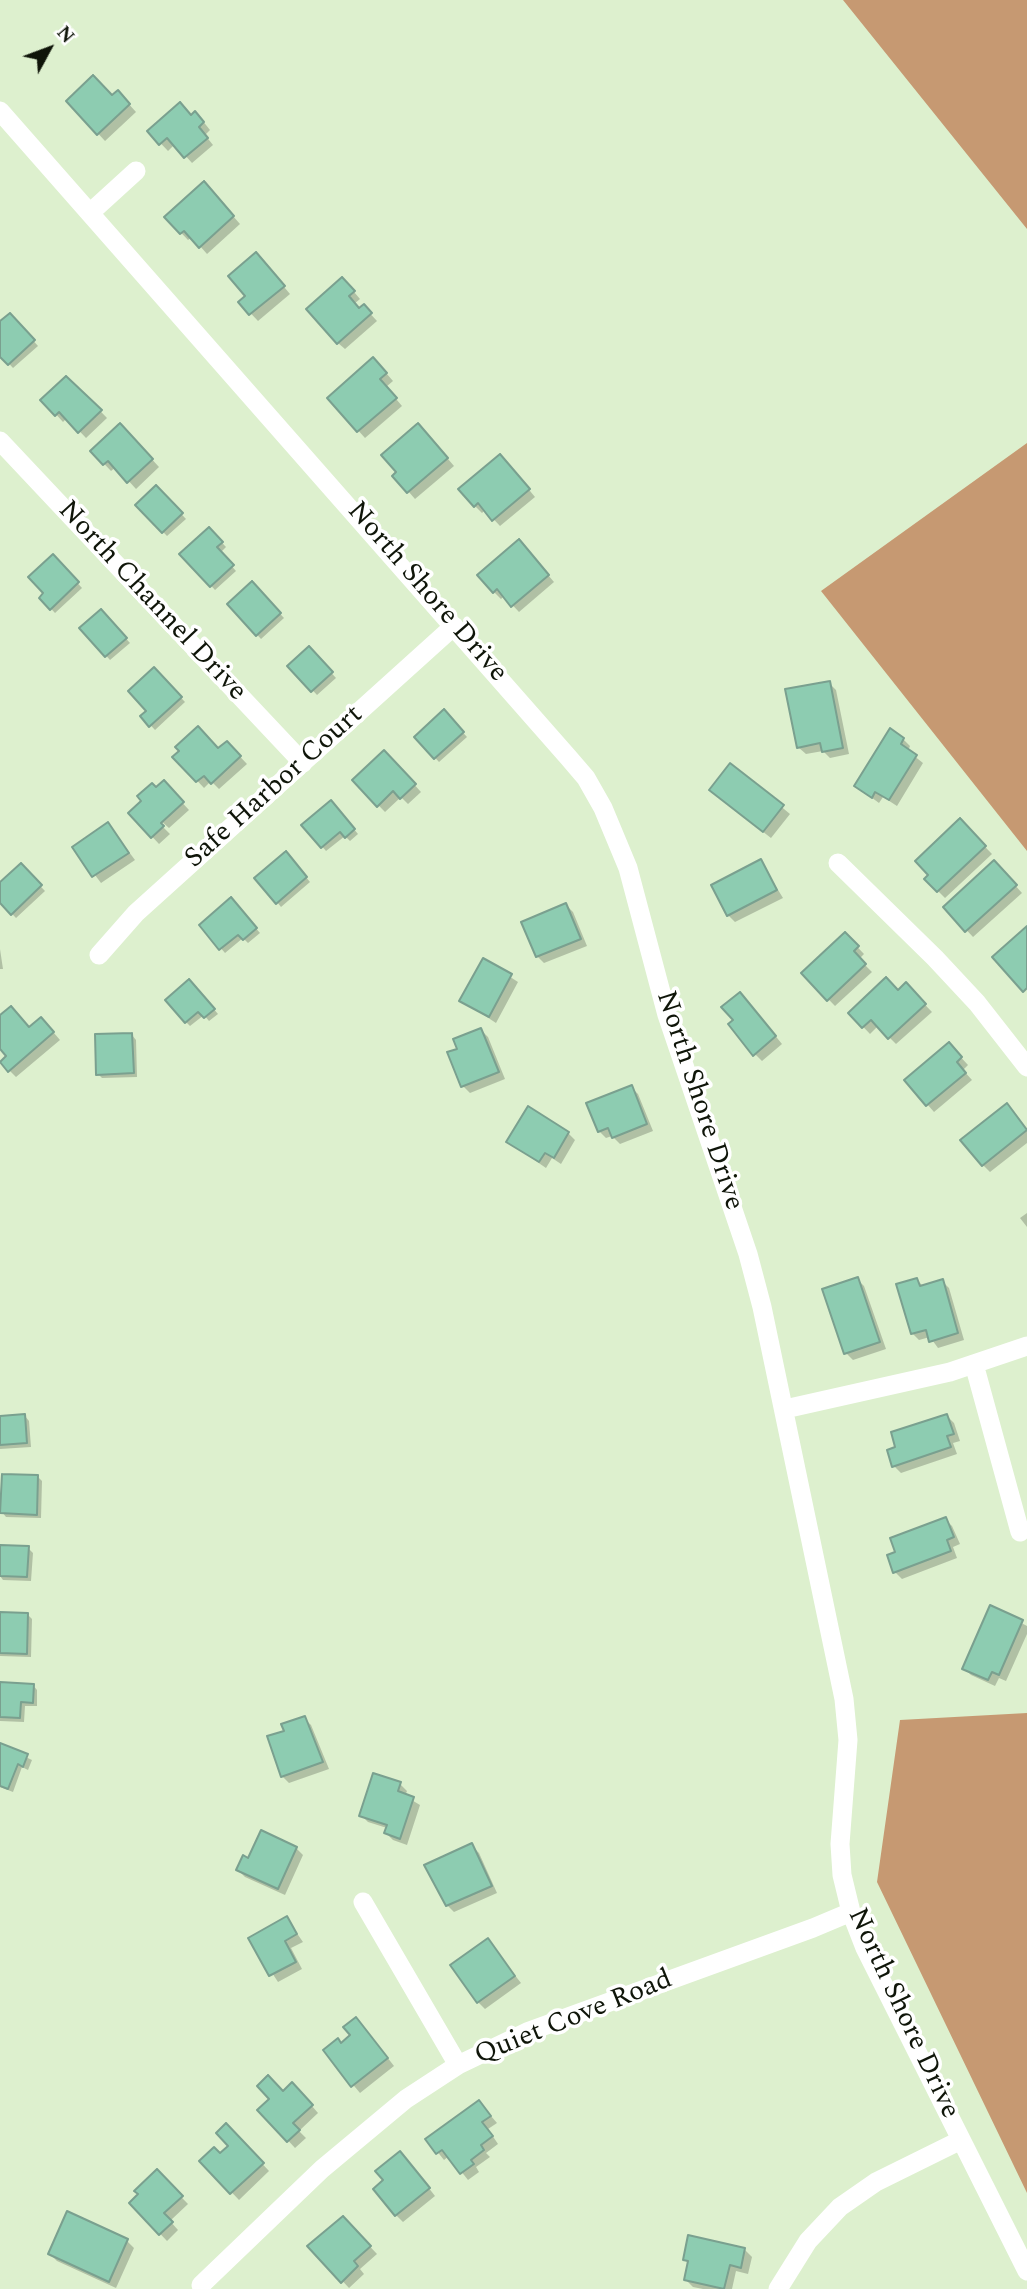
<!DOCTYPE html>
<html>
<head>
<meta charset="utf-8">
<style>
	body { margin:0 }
	#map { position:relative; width:1027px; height:2289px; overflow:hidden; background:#ddf0ce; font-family:Spectral,serif }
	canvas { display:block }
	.north { position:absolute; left:14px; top:14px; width:70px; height:70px; -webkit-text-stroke:5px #fff; paint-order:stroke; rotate:49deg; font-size:19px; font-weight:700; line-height:28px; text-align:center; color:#0f1509 }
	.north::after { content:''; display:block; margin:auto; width:24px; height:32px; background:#0f1509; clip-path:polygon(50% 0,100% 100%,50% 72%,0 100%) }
</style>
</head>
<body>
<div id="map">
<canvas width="1027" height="2289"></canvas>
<div class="north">N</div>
</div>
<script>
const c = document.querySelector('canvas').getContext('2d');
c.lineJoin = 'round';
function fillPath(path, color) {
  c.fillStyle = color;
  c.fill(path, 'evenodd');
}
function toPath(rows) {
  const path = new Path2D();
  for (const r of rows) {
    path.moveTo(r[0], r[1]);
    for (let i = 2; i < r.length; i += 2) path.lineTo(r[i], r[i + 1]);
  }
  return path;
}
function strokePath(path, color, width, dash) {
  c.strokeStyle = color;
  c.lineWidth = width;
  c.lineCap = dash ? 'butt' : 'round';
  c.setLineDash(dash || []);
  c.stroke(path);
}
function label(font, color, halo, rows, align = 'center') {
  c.font = font + ' Spectral,serif';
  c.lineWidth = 7;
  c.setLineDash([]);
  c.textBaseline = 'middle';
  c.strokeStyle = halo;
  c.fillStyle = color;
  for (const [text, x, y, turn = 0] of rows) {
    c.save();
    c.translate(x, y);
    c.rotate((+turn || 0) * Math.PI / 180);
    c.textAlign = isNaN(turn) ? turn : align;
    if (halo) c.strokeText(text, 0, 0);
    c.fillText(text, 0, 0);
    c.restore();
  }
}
fillPath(toPath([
	[843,0,1027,0,1027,229],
	[1027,443,1027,851,821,591],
	[1027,1713,1027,2193,877,1882,900,1720]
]), '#c69972');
fillPath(toPath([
	[118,92,136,112,105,141,68,101,112,97],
	[192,116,202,120,210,130,205,135,213,145,192,163,175,144,168,151,149,131],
	[211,191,240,224,207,254,192,237,188,240,166,217],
	[263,262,290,294,258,321,240,302,248,296],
	[349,286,360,299,354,304,360,310,364,307,377,321,345,349,338,343],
	[10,315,38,346,13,368,0,354,0,324],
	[380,366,393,381,386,387,402,406,365,438,329,398],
	[81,391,107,418,86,438,67,418,63,422,43,400],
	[127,432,159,467,136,489,116,467,111,471,92,451],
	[425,432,454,466,415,499,395,476],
	[507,463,535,497,500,526,485,510,482,513,475,506],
	[156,487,186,519,167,536,137,505],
	[209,529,226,547,220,553,236,571,215,590,182,554],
	[526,549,554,582,519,612,504,596,501,599,494,592],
	[53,556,82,588,55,613,41,598,46,593],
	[252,584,284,618,261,639,229,604],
	[101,611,130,643,110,660,82,628],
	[309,648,336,678,317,695,290,666],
	[154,669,185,702,155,730,142,716,148,711],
	[829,683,836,690,849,754,830,758,823,751,806,754,798,747],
	[444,712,467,737,439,762,416,737],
	[903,739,910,746,908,751,923,763,897,806,883,797,879,803,856,786],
	[227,743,247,764,219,789,211,781,204,788,175,757,219,750],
	[391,759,421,792,408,804,401,797,385,812,354,780],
	[731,765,790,814,771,838,718,797],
	[164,783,189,810,169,828,159,819,157,821,170,834,159,844,130,813],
	[335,807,358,834,350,841,345,836,326,851,304,825],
	[960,821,992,854,945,898,926,879],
	[108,824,135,860,101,883,74,847],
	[290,858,310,882,281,907,277,902],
	[761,862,783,898,735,922,728,915],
	[994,862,1022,893,973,937,945,907],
	[21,866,45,891,16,918,0,901,0,884],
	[235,904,260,933,248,943,243,938,225,953,201,925],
	[566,905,573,912,587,946,544,963,537,956],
	[845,934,864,954,859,959,872,972,835,1006,803,973],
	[0,949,3,969,0,969],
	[484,960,518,982,496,1023,461,1000],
	[193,985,218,1014,209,1021,204,1015,190,1026,186,1022],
	[906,985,932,1012,896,1044,878,1026,870,1034,850,1013,898,992],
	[747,1001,782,1044,762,1061,755,1054],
	[0,1018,30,1029,48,1026,60,1040,16,1077,9,1070,9,1056,0,1046],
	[481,1030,488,1037,505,1079,470,1093,463,1086,459,1050],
	[132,1035,136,1040,137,1077,102,1078,98,1074],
	[956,1052,968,1065,963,1070,972,1080,934,1112,907,1081],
	[631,1087,638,1094,653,1131,620,1144,612,1136,606,1138,599,1131],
	[1013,1113,1027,1130,1027,1143,990,1172,983,1165],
	[568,1133,575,1140,561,1164,552,1158,546,1168,508,1142],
	[1027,1213,1027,1227,1020,1218],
	[857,1279,864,1286,886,1349,853,1360,846,1353],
	[917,1280,924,1287,942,1281,949,1288,964,1340,938,1348,930,1337,919,1340,912,1333],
	[25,1416,29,1421,31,1447,0,1449,0,1417],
	[947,1416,954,1423,960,1441,953,1443,957,1454,901,1473,894,1466,898,1448],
	[38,1477,42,1481,41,1518,6,1517,2,1512],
	[945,1519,952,1526,960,1544,953,1547,957,1558,902,1579,895,1572],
	[0,1547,28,1548,33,1553,31,1581,3,1580,0,1576],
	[991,1607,1027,1626,1027,1634,1006,1681,999,1678,995,1686,971,1675,964,1668],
	[0,1614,28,1615,32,1619,31,1657,0,1656],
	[0,1684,33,1685,37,1690,37,1706,25,1706,24,1722,0,1721],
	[304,1718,311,1725,329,1769,289,1783,282,1776,286,1732],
	[0,1745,32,1760,28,1770,22,1767,13,1792,0,1787],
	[400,1784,407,1791,405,1796,420,1805,407,1845,393,1840,386,1833,387,1828,368,1822,361,1815],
	[472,1846,479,1853,497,1893,454,1912,447,1905],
	[296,1848,303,1855,285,1895,245,1877,238,1870,249,1860],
	[287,1919,303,1942,291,1948,302,1969,278,1982,250,1939],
	[488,1941,521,1983,485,2009,478,2002],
	[363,2026,394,2066,360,2093,325,2051,341,2045],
	[299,2091,318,2113,299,2131,306,2138,295,2148,260,2110,283,2093],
	[479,2102,497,2123,488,2129,498,2144,486,2153,490,2157,476,2167,479,2172,468,2180,449,2156,444,2160,428,2140],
	[226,2125,269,2171,239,2200,202,2161,221,2156,231,2146],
	[407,2160,435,2196,403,2222,396,2215],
	[157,2172,188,2204,170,2221,178,2230,167,2241,131,2203],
	[68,2214,127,2241,134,2248,116,2288,57,2261,50,2254],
	[343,2218,377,2254,360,2269,364,2274,349,2288,310,2246],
	[744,2249,752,2257,748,2274,736,2271,732,2289,703,2289,693,2287,686,2280,689,2264,685,2260]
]), '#0003');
const building = toPath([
	[93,75,112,95,118,90,130,104,97,135,66,101,93,75],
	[180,102,191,115,195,111,204,122,199,127,208,138,184,158,167,138,159,145,147,131,180,102],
	[204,181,234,216,199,248,184,231,180,234,164,217,204,181],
	[256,252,285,286,249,315,238,302,245,296,228,276,256,252],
	[342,277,355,291,349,296,359,308,364,304,372,313,337,344,306,309,342,277],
	[10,313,35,340,8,365,0,357,0,321,10,313],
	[373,357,387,373,380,379,397,398,357,432,327,398,373,357],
	[66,376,102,410,78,433,59,412,55,416,40,400,66,376],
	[120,423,153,459,127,483,108,461,103,465,90,451,120,423],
	[418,423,448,458,407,493,392,476,396,472,381,455,418,423],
	[500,454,530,489,492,521,478,503,474,507,458,489,500,454],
	[156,485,183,513,162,533,135,505,156,485],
	[209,527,223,542,217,547,234,565,210,587,179,554,209,527],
	[519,539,549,575,511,607,497,589,493,593,477,575,519,539],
	[53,554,79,582,50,610,39,598,43,593,28,577,53,554],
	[252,581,281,613,256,636,227,604,252,581],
	[101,609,127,638,105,657,79,628,101,609],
	[309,646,333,672,311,692,287,666,309,646],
	[154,667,182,697,149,727,140,716,146,711,128,691,154,667],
	[830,681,843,748,822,752,820,743,797,748,785,689,830,681],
	[444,709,464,732,434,759,414,737,444,709],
	[198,726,218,748,227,741,241,756,211,784,204,776,196,782,172,757,179,751,175,747,198,726],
	[890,728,904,738,901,744,917,755,889,800,875,792,872,798,854,786,890,728],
	[384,750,416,784,400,799,393,791,377,807,352,780,384,750],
	[730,763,784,805,763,832,709,790,730,763],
	[164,780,184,802,161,823,164,826,151,838,128,813,141,801,137,796,152,783,156,787,164,780],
	[331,800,355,829,345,838,340,832,321,848,301,825,331,800],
	[960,818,986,846,937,892,924,879,928,875,915,861,960,818],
	[108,822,129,853,92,877,72,847,108,822],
	[286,851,307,877,276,904,254,878,286,851],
	[761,859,777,890,727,916,711,885,761,859],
	[994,860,1017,885,965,932,943,907,994,860],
	[21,863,42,885,11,915,0,903,0,882,21,863],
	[231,897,257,928,243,940,238,935,219,950,199,925,231,897],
	[566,903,581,939,536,957,521,922,566,903],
	[1027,926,1027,988,1023,992,992,957,1027,926],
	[845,932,859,946,854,951,866,964,827,1001,801,973,845,932],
	[483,958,512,974,489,1017,459,1001,483,958],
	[886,977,898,990,906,982,926,1004,888,1039,871,1020,862,1028,848,1013,886,977],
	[189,979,215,1009,204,1018,198,1012,185,1023,165,1000,189,979],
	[740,992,776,1036,753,1056,728,1024,733,1020,721,1007,740,992],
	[11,1006,29,1027,41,1017,54,1032,8,1072,0,1062,6,1056,0,1049,0,1015,11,1006],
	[481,1028,499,1072,461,1087,447,1052,457,1049,453,1039,481,1028],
	[132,1033,134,1073,96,1075,95,1034,132,1033],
	[949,1042,962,1057,957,1062,966,1073,926,1106,904,1080,949,1042],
	[632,1085,647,1124,612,1138,608,1128,598,1132,586,1103,632,1085],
	[1007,1103,1027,1130,982,1166,960,1140,1007,1103],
	[528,1106,569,1132,554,1158,545,1153,539,1162,506,1142,528,1106],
	[858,1277,880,1342,844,1354,822,1289,858,1277],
	[917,1278,920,1286,943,1279,958,1333,929,1342,926,1330,911,1334,896,1284,917,1278],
	[25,1414,27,1443,0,1445,0,1416,25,1414],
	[947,1414,954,1434,947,1436,951,1447,892,1467,887,1450,895,1447,891,1432,947,1414],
	[2,1474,38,1475,37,1515,0,1513,2,1474],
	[946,1517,954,1537,947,1540,951,1551,893,1573,887,1555,895,1552,890,1538,946,1517],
	[0,1545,29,1546,27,1577,0,1576,0,1545],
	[990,1605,1023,1620,999,1675,992,1672,988,1680,962,1669,990,1605],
	[0,1612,28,1613,27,1654,0,1653,0,1612],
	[0,1682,34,1684,33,1703,21,1702,20,1718,0,1717,0,1682],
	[305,1716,323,1762,281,1777,267,1736,284,1731,281,1724,305,1716],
	[0,1743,28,1754,23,1767,18,1764,8,1789,0,1786,0,1743],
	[373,1773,401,1782,398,1791,414,1797,400,1839,384,1833,387,1825,359,1816,373,1773],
	[261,1830,297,1847,278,1889,236,1870,243,1855,248,1858,261,1830],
	[472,1843,492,1886,446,1906,424,1865,472,1843],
	[287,1916,297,1934,285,1941,296,1962,269,1976,248,1938,287,1916],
	[488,1938,515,1976,477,2003,450,1965,488,1938],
	[356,2017,388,2058,351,2087,323,2050,338,2038,341,2043,350,2035,343,2027,356,2017],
	[268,2075,283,2091,292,2082,313,2105,293,2123,300,2130,287,2142,257,2110,269,2099,257,2086,268,2075],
	[479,2100,491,2116,482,2122,493,2136,481,2145,484,2150,471,2160,474,2164,460,2174,442,2150,436,2154,425,2139,479,2100],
	[226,2123,264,2163,230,2194,199,2161,214,2147,220,2153,228,2146,216,2133,226,2123],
	[400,2151,430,2188,395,2216,373,2189,383,2180,375,2171,400,2151],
	[157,2169,183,2196,164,2213,173,2222,159,2235,129,2203,138,2194,134,2191,157,2169],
	[67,2211,128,2239,109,2282,48,2254,67,2211],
	[343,2216,371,2246,354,2261,358,2266,341,2283,307,2246,343,2216],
	[688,2235,745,2248,741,2268,730,2265,724,2289,684,2280,688,2261,683,2260,688,2235]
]);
fillPath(building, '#8dccb1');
strokePath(building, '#7aa08f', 2);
strokePath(toPath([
	[0,111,568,757,586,778,603,808,628,868,667,1015,748,1254,762,1307,844,1699,848,1740,840,1844,842,1875,851,1912,865,1948,1027,2271],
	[91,212,136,171],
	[0,441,303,763],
	[838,863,935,958,977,1003,1027,1067],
	[99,955,136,913,454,626],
	[974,1364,1020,1532],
	[785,1409,950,1372,1027,1346],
	[363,1902,458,2065],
	[201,2285,322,2169,406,2099,458,2065,527,2032,813,1928,851,1912],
	[778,2289,808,2241,840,2207,876,2182,961,2140]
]), '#fff', 19);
label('28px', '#0f1509', '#fff', [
	["North Shore Drive",426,593,49],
	["North Channel Drive",151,602,47],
	["Safe Harbor Court",275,788,-42],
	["North Shore Drive",698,1101,72],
	["North Shore Drive",902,2014,65],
	["Quiet Cove Road",574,2019,-22]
]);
</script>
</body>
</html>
